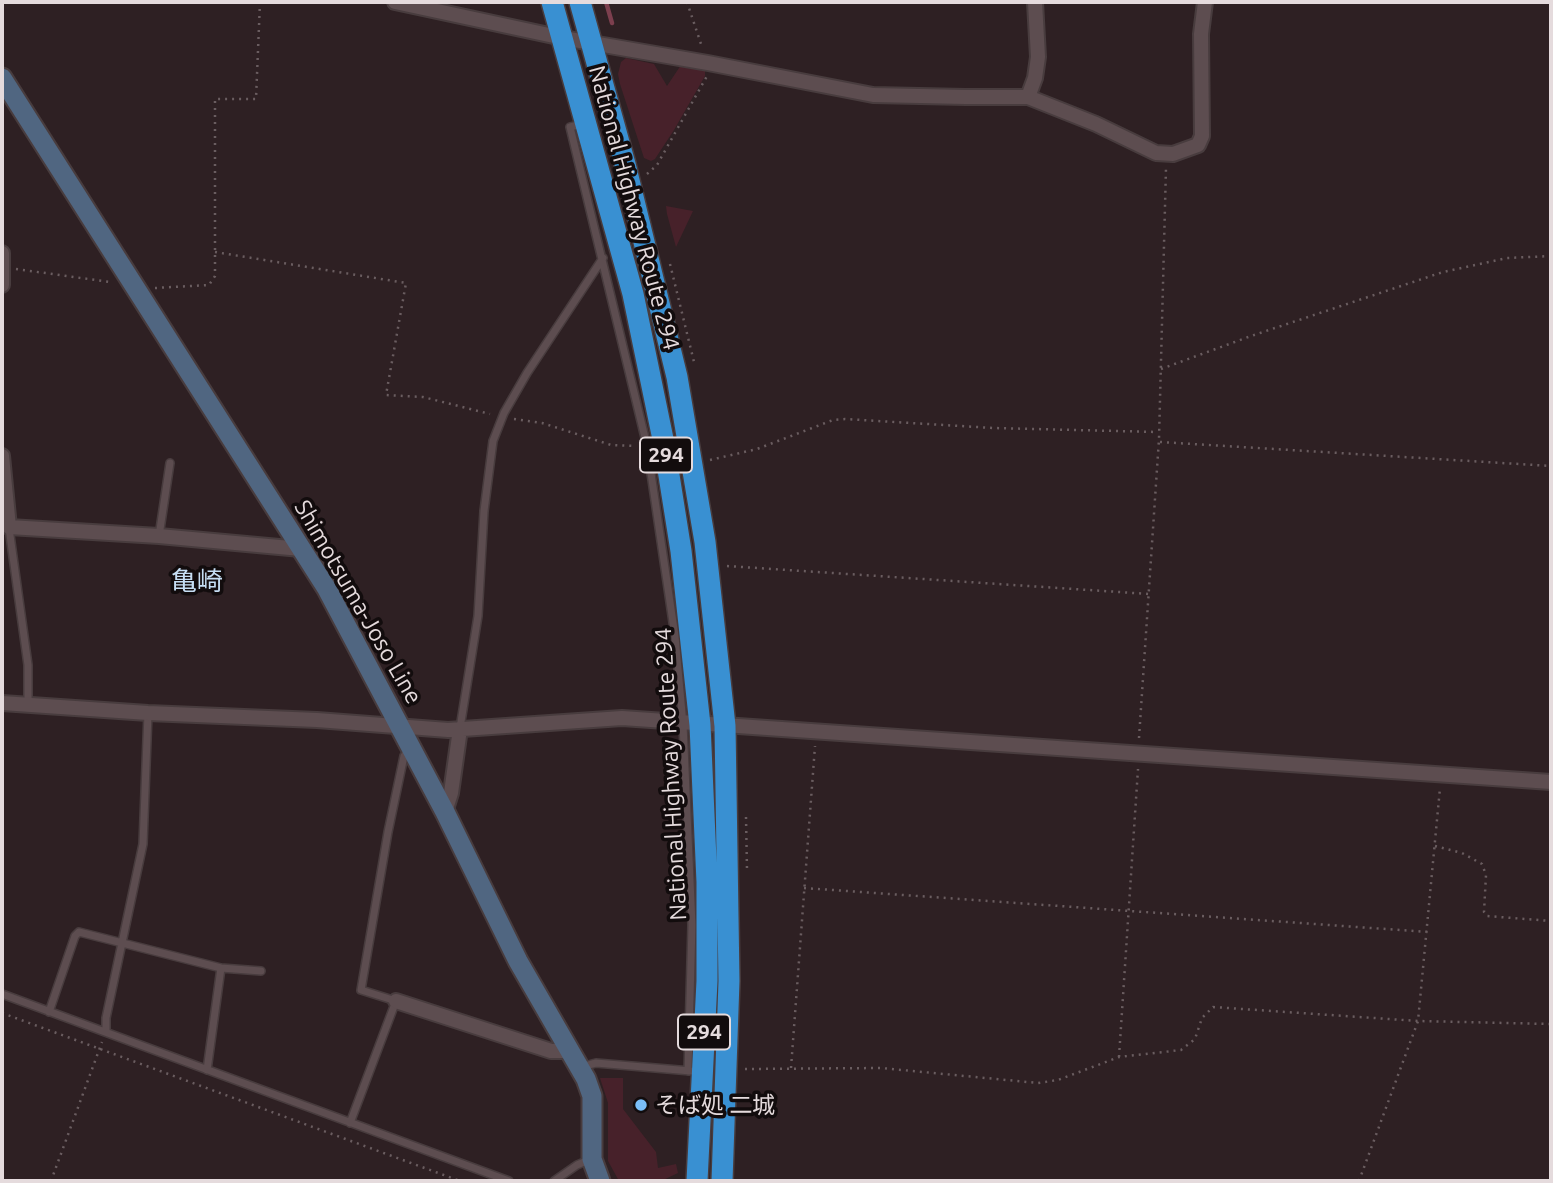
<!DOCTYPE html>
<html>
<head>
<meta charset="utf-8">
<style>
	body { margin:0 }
	#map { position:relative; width:1553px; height:1183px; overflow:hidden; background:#2e2023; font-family:Ubuntu,sans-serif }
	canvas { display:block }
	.frame { position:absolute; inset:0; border:4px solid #e5dbdd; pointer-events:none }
</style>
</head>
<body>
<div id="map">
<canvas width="1553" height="1183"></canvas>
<div class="frame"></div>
</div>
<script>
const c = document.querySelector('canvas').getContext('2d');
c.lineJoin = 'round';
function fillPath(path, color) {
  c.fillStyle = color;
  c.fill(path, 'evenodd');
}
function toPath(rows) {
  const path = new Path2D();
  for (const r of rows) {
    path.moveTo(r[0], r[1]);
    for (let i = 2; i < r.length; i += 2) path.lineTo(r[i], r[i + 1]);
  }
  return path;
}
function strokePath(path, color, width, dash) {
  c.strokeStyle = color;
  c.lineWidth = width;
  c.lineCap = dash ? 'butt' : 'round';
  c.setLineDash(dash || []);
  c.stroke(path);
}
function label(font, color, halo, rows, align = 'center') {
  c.font = font + ' Ubuntu,"Noto Sans JP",sans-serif';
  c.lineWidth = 7;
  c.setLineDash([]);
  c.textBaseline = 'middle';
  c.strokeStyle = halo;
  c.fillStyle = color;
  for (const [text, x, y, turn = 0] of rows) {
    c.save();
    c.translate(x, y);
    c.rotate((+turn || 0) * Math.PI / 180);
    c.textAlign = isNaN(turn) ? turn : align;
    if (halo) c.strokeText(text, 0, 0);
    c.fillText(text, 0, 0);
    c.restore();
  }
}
fillPath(toPath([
	[626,58,654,64,667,86,681,65,705,71,705,76,674,130,655,159,651,161,644,158,620,84,618,74,621,62],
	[666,206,693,211,676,247,667,214],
	[600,1078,623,1078,623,1109,656,1152,658,1168,676,1164,678,1173,661,1181,619,1181,608,1161,608,1103]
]), '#47212a');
strokePath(toPath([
	[606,2,612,23]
]), '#7c3f4e', 4.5);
const service = toPath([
	[582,124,570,127,647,446,675,636,683,724,692,925,688,1071],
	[9,528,28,665,28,704],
	[159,536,170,463],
	[460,728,478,616,484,511,493,441,504,413,527,373,603,258],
	[2,994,509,1181],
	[49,1012,75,936,79,932,221,968,261,971],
	[106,1032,106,1018,143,844,148,713],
	[581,1067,596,1063,691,1071],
	[207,1070,221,968],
	[350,1123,396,1001,361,990,388,832,404,756,409,750],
	[554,1181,577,1165,591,1159]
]);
const minor = toPath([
	[395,2,563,38,708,63,873,95,966,97,1028,97,1035,78,1038,57,1035,2],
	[1028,97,1096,124,1156,153,1173,154,1198,145,1202,136,1201,34,1205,2],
	[2,253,2,285],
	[2,456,9,527,159,536,301,549],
	[2,703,148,713,317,720,448,730,622,718,1551,782],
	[445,812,451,793,460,729],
	[396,1001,551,1051,571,1051]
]);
const secondary = toPath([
	[2,78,327,589,445,812,518,961,586,1079,592,1096,592,1159,600,1181]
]);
const trunk = toPath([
	[552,2,633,294,664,444,681,551,700,725,707,882,707,981,697,1181],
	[580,2,625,164,677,377,705,542,725,726,729,981,722,1181]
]);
strokePath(service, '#483c3e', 10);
strokePath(minor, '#483c3e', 18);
strokePath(secondary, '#483c3e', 23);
strokePath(trunk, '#483c3e', 24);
strokePath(toPath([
	[687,2,702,47],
	[647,174,657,165,707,76],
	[215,252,406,283,386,395,423,397,490,414],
	[670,264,695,366],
	[16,269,110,282],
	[155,288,209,285,215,276,215,99,256,99,260,2],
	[1161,369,1251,336,1443,272,1507,258,1551,256],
	[514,419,542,423,611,445,636,446],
	[1160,442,1551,466],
	[710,460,757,449,833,420,845,419,993,428,1158,432],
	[727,566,1149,594],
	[1139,738,1159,439,1166,168],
	[746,817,747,870],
	[1435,846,1462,853,1482,864,1486,875,1484,912,1487,916,1551,921],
	[804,888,1428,932],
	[2,1013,460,1181],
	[1119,1057,1138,769],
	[791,1068,815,746],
	[745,1069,881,1068,1038,1083,1058,1080,1119,1057,1181,1050,1195,1039,1202,1018,1213,1007,1418,1021,1551,1024],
	[51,1181,102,1042],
	[1359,1181,1418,1021,1440,788]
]), '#6a5d60', 2.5, [2, 5]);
strokePath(service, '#5d4d50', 7);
strokePath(minor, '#5d4d50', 14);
strokePath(secondary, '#506681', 19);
strokePath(trunk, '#3990d2', 21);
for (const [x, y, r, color] of [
	[641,1105,7,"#7abef8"]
]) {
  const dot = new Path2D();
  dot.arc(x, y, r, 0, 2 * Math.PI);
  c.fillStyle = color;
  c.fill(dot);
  strokePath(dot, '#120c0d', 2.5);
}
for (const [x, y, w] of [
	[666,455,52],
	[704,1032,52]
]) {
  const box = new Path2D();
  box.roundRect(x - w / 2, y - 17.5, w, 35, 5);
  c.fillStyle = '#120c0d';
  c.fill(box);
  strokePath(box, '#e5dbdd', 2);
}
label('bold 21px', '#e5dbdd', null, [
	["294",666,455],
	["294",704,1032]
]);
label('23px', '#e5dbdd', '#120c0d', [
	["National Highway Route 294",634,208,75],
	["Shimotsuma-Joso Line",358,602,60],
	["National Highway Route 294",671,774,-93]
]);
label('23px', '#e5dbdd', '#120c0d', [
	["そば処 二城",655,1105]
], 'left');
label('26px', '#c6def4', '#120c0d', [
	["亀崎",197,581]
]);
</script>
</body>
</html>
